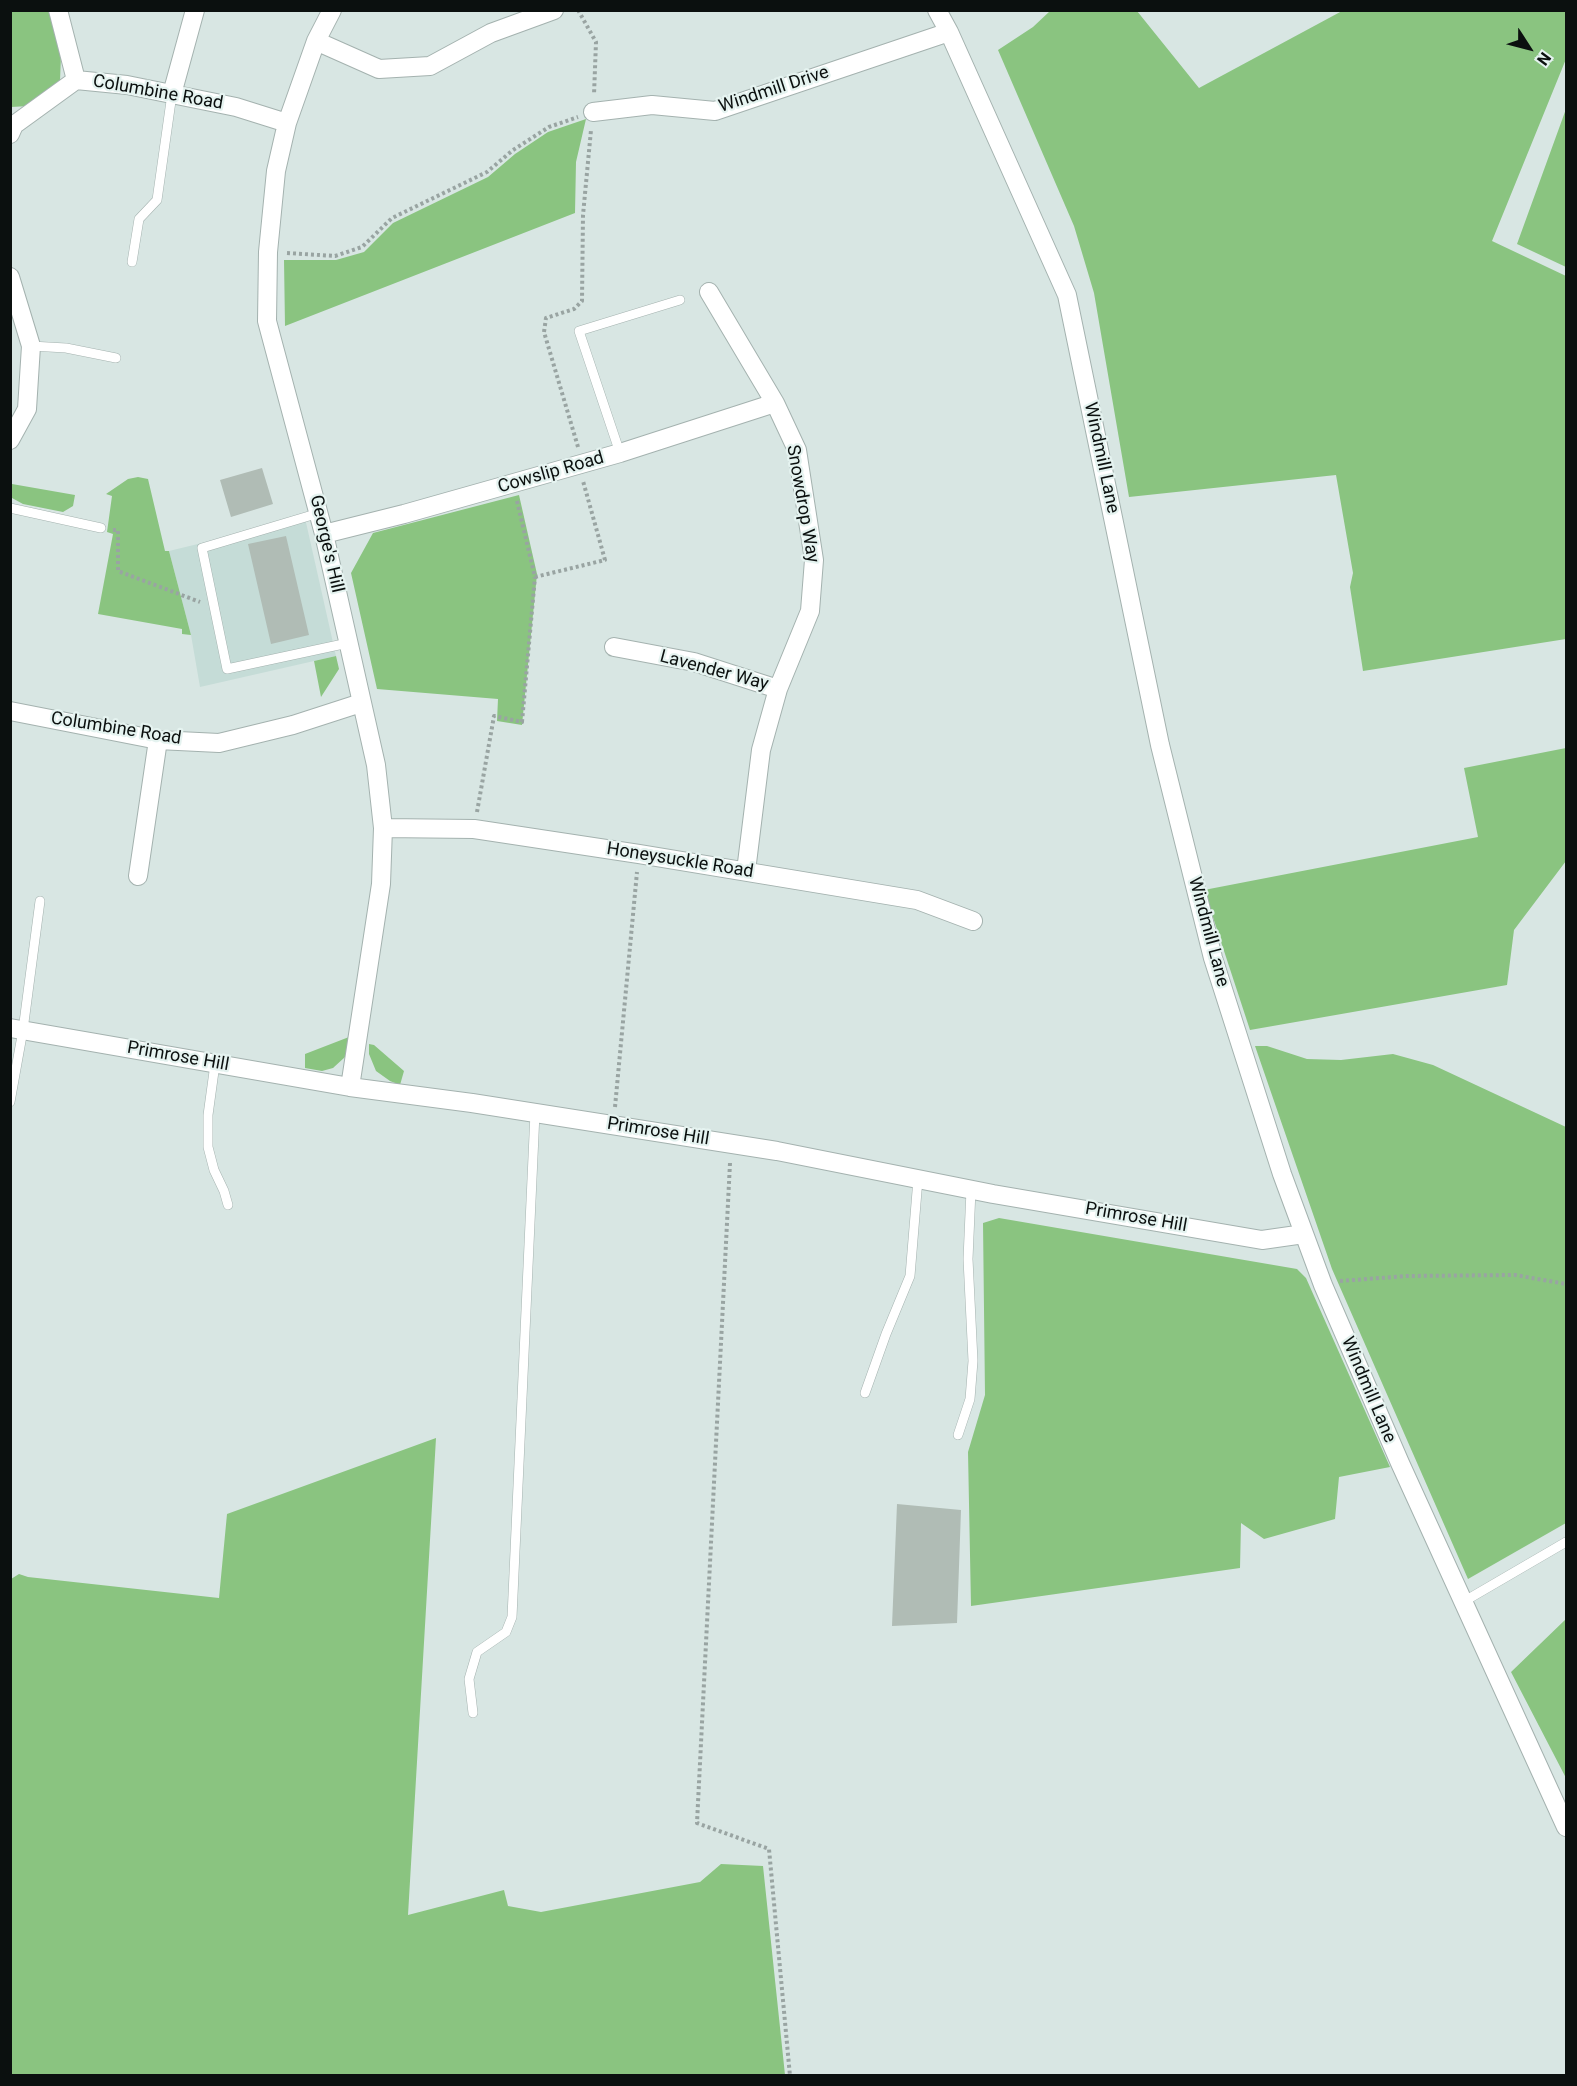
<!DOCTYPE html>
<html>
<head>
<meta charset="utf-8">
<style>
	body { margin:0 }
	#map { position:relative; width:1577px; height:2086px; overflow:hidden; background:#d8e6e3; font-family:Roboto,sans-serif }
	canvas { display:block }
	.frame { position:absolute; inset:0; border:12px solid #0b100f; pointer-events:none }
	.north { position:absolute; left:1499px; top:18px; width:60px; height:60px; -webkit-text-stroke:4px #e5f3f0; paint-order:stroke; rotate:126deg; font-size:16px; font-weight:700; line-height:24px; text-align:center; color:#0b100f }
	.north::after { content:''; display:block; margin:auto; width:21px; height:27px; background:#0b100f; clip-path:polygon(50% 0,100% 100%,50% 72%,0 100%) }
</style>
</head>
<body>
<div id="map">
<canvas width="1577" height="2086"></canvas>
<div class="frame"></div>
<div class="north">N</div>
</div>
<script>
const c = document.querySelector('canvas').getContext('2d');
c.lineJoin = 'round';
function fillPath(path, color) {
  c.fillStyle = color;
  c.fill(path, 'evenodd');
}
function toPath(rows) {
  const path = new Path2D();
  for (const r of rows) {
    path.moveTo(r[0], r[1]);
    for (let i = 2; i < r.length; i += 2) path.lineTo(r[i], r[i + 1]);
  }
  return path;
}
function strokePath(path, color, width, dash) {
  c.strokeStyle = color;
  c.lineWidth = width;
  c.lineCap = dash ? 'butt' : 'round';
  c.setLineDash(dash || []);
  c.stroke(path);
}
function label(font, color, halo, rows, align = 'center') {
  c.font = font + ' Roboto,sans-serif';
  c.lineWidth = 4.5;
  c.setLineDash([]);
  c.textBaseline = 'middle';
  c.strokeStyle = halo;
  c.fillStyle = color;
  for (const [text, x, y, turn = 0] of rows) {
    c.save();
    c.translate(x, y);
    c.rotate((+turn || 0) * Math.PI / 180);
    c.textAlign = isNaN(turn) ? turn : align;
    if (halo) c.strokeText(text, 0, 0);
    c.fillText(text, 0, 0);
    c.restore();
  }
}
fillPath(toPath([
	[305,518,336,656,200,687,191,635,169,551]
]), '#c5dcd7');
fillPath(toPath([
	[10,11,50,11,61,55,60,81,29,106,11,107],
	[1050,11,1137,11,1199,88,1342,11,1566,11,1566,59,1492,241,1566,276,1566,639,1363,671,1350,587,1353,573,1336,475,1129,497,1094,293,1074,226,998,50,1033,27],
	[1566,109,1566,267,1517,244],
	[586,119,576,162,575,213,285,326,284,260,336,260,364,252,393,223,488,177,515,154,548,132],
	[138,477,148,479,165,551,169,551,191,635,182,634,182,629,98,614,113,534,107,532,112,496,106,494,128,479],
	[12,484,75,495,73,506,63,512,23,504,12,498],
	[519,495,537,574,522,725,497,721,498,699,377,689,351,573,373,533],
	[336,656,339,669,321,697,314,661],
	[1566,748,1566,861,1514,930,1507,985,1250,1030,1204,890,1478,837,1464,768],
	[349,1037,345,1057,333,1068,322,1071,305,1068,305,1054],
	[369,1044,374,1045,404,1071,400,1085,390,1081,376,1071,369,1054],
	[1255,1046,1267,1046,1307,1059,1341,1060,1393,1054,1433,1065,1566,1127,1566,1523,1468,1579,1332,1269],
	[999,1218,1297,1269,1306,1278,1390,1467,1339,1477,1335,1519,1264,1539,1241,1523,1240,1568,971,1606,968,1452,985,1395,983,1223],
	[436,1438,408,1915,504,1890,508,1906,541,1912,700,1882,721,1864,763,1866,785,2075,11,2075,11,1579,19,1574,28,1577,219,1598,227,1514],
	[1566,1619,1566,1778,1511,1672]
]), '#8ac480');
fillPath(toPath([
	[262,468,273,504,231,517,220,480],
	[286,536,309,635,271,644,248,544],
	[897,1504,961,1510,957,1623,892,1626]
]), '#b0bcb5');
const service = toPath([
	[132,262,139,219,157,200,172,94],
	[31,346,66,348,116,358],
	[620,453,579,331,680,300],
	[10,508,101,528],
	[319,513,202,548,227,669,348,643],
	[215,1064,208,1115,208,1147,214,1170,224,1191,228,1205],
	[10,1102,23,1030,40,901],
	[865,1393,886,1334,910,1276,918,1179],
	[958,1435,970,1399,973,1361,968,1259,971,1190],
	[1463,1602,1566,1542],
	[473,1713,469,1679,477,1652,506,1632,512,1617,535,1113]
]);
const minor = toPath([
	[58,10,76,80],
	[332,10,316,41,287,123,276,171,268,252,267,321,324,534,376,765,383,828,381,884,350,1087],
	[937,10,949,32,1067,295,1160,745,1213,958,1282,1174,1323,1285,1400,1463,1566,1827],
	[316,41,379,69,430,66,491,33,554,10],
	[172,94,195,10],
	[593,112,652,105,715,111,949,32],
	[10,134,14,125,76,80,127,85,236,107,287,123],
	[10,277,31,346,27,409,10,440],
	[709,292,775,403,797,450,814,560,810,611,778,689,761,750,746,871],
	[324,534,404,514,620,453,775,403],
	[614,647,694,662,778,689],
	[10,711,158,740,219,743,293,725,361,703],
	[383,828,474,829,639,854,917,900,973,921],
	[138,876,158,740],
	[10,1028,350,1087,472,1103,777,1151,993,1194,1262,1240,1304,1234]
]);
strokePath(service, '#a4b2af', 10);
strokePath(minor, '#a4b2af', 20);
strokePath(toPath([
	[578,10,596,42,594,95],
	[287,253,335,256,362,247,392,218,487,172,513,150,549,127,578,117],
	[578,447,544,332,546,318,574,309,582,301,583,215,591,130],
	[517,501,535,577,605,560,583,481],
	[113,530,118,530,118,571,200,602],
	[477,812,494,716,522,722,535,577],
	[615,1107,637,872],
	[730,1163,697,1823,769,1849,790,2076],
	[1340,1281,1407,1276,1515,1275,1566,1284]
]), '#99a4a2', 4, [3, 3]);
strokePath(service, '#fff', 9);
strokePath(minor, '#fff', 18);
label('18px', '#0b100f', '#e5f3f0', [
	["Windmill Drive",774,90,-18],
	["Columbine Road",158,93,10],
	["Windmill Lane",1101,458,78],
	["Cowslip Road",551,473,-16],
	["Snowdrop Way",802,504,80],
	["George's Hill",326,544,77],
	["Lavender Way",714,671,15],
	["Columbine Road",116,729,9],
	["Honeysuckle Road",680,861,9],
	["Windmill Lane",1208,932,75],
	["Primrose Hill",178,1057,10],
	["Primrose Hill",658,1132,9],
	["Primrose Hill",1136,1218,10],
	["Windmill Lane",1368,1390,67]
]);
</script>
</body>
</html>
